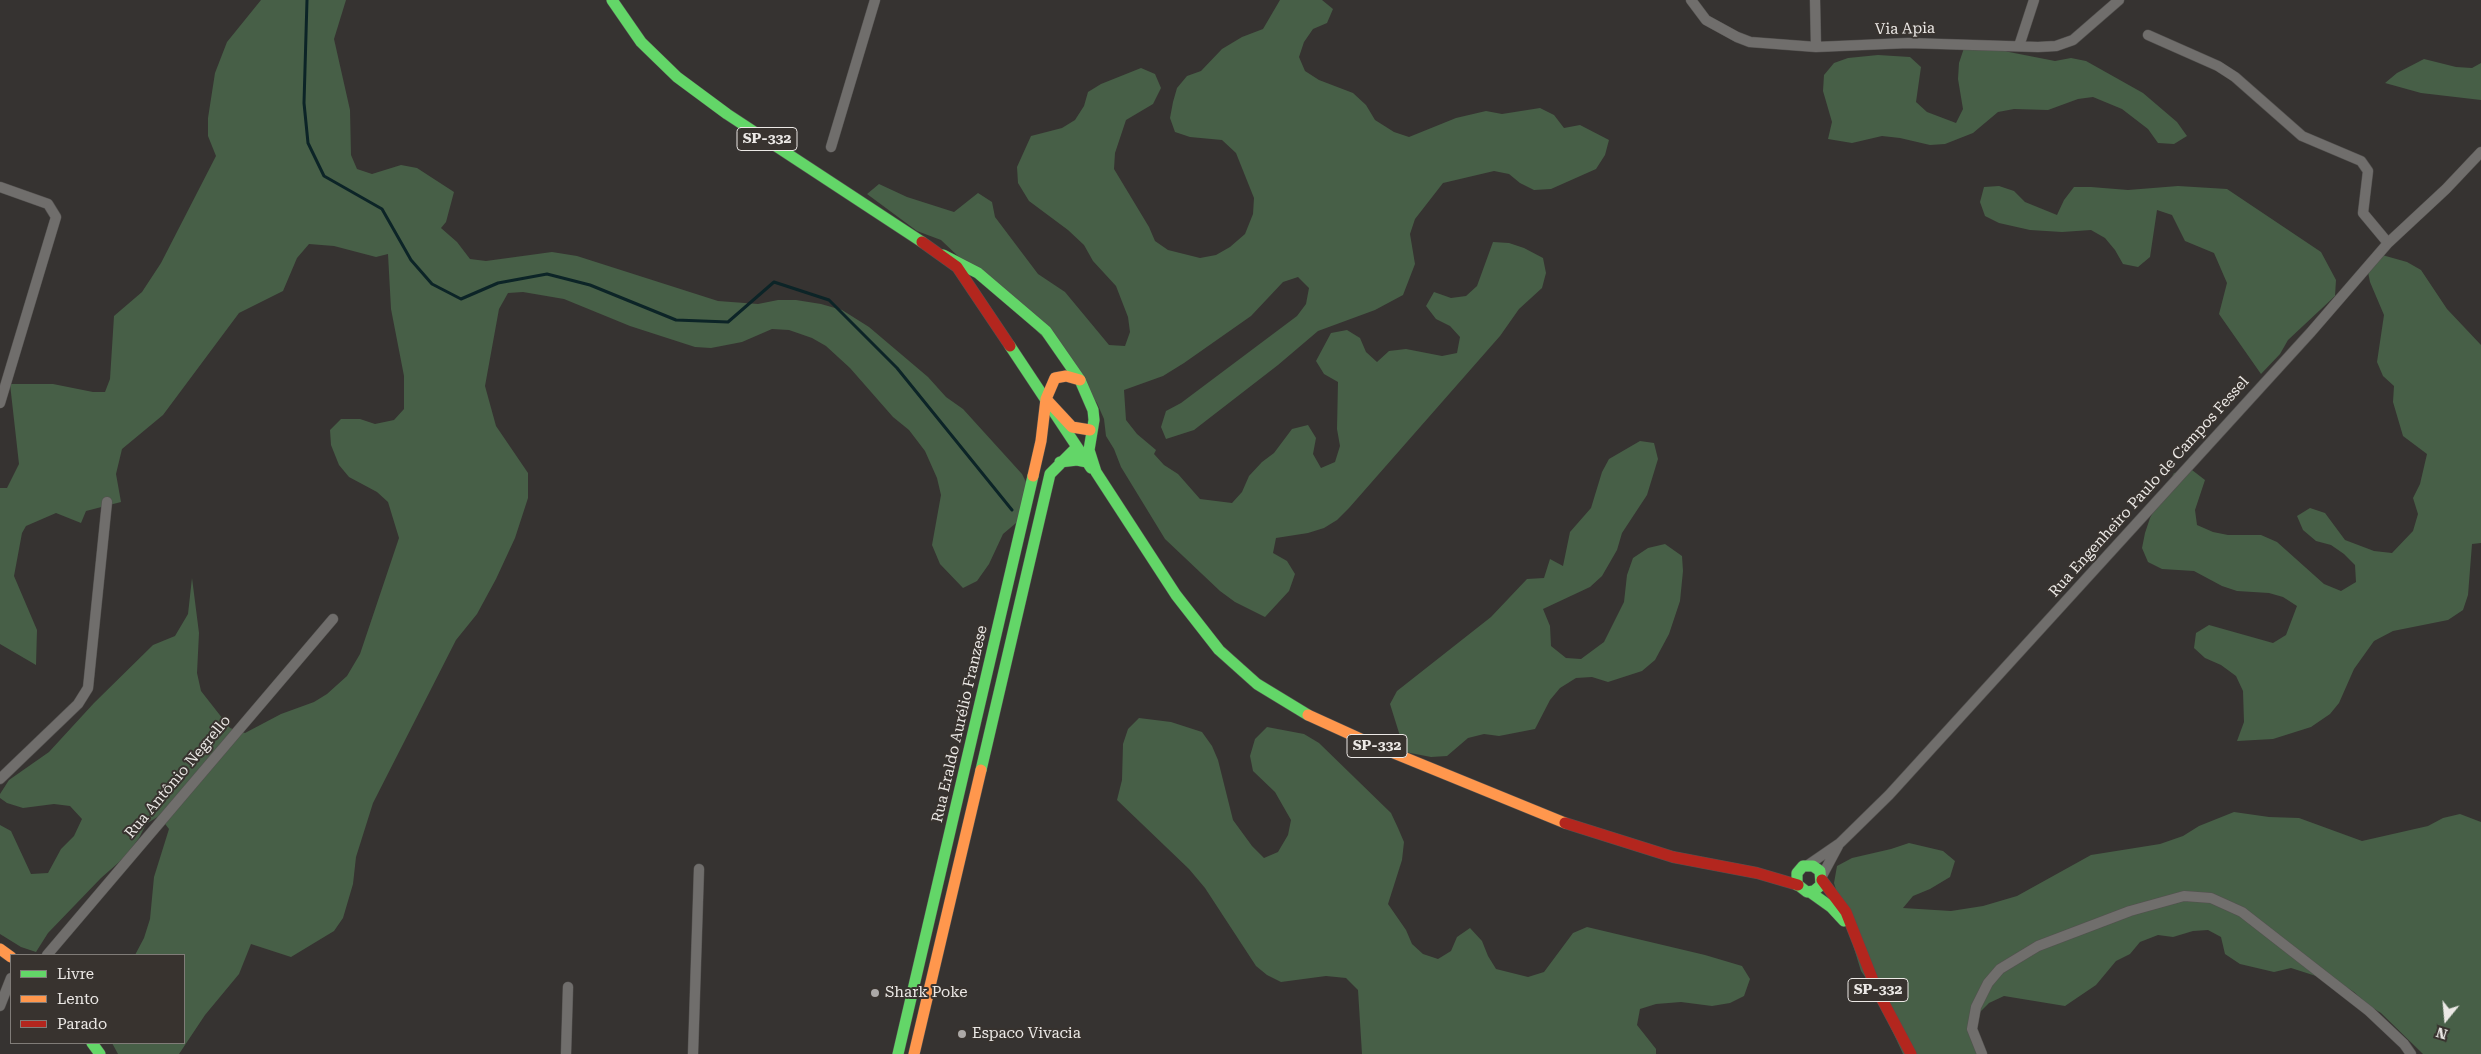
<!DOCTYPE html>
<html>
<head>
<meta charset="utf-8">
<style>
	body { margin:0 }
	#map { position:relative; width:2481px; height:1054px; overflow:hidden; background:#363331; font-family:"Roboto Serif",serif }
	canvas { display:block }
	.legend { position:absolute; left:10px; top:954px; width:175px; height:90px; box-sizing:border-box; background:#38332f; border:1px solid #807c78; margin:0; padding:6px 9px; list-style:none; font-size:15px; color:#ece9e6 }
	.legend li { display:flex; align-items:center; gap:10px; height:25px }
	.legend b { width:25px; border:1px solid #807c78 }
	.north { position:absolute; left:2421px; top:994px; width:50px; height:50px; -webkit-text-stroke:4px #38332f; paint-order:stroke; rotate:197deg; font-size:14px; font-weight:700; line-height:20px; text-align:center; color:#ece9e6 }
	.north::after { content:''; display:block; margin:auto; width:18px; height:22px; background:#ece9e6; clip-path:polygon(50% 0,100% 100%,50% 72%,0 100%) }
</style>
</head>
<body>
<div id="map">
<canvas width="2481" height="1054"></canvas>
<ul class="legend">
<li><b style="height:6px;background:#63d668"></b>Livre</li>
<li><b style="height:6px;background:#ff974d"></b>Lento</li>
<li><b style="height:6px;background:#b3261e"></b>Parado</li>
</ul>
<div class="north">N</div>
</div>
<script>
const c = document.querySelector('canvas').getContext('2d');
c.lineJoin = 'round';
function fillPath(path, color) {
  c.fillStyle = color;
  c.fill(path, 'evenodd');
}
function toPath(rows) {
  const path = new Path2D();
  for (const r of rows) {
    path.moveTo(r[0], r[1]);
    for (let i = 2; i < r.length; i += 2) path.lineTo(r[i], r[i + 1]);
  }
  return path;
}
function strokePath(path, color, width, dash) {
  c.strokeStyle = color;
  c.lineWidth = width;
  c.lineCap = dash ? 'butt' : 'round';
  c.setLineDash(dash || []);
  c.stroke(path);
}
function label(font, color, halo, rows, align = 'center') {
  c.font = font + ' "Roboto Serif",serif';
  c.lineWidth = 4;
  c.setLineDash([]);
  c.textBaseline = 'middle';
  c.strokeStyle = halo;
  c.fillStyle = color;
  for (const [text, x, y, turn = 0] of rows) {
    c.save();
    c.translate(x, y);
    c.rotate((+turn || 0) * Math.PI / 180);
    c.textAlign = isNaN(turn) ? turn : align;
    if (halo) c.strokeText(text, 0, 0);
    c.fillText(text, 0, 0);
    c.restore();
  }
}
fillPath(toPath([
	[261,0,346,0,334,39,350,110,351,155,357,169,372,174,401,165,417,168,454,192,446,222,441,228,457,242,470,259,486,261,552,252,577,256,718,301,758,304,778,300,796,300,821,304,842,310,869,327,928,377,946,397,963,409,1022,474,1032,494,1016,523,1003,534,989,564,977,581,963,588,940,564,932,545,941,495,937,478,925,451,909,430,893,417,850,368,826,346,812,338,789,330,772,329,742,342,711,348,695,347,630,326,564,299,523,292,508,293,499,309,485,386,496,426,528,473,528,498,515,538,496,579,477,614,456,640,373,803,356,857,353,884,343,918,334,931,291,957,251,944,239,974,205,1015,179,1054,118,1054,112,1043,184,1043,184,955,135,955,144,938,150,919,154,877,169,829,159,816,146,824,139,838,126,856,101,878,48,933,36,952,21,947,0,934,0,825,11,831,31,874,48,873,61,849,74,836,82,819,70,806,54,804,23,808,7,803,0,798,0,794,9,780,49,752,94,703,153,645,175,636,188,614,192,578,199,633,197,673,201,691,230,728,245,733,281,714,314,702,327,694,347,676,360,654,399,538,388,502,377,492,349,477,339,465,331,445,330,430,341,419,360,419,375,424,394,420,404,409,404,376,391,309,388,254,376,257,334,246,309,244,297,258,283,291,239,313,163,415,122,449,116,474,121,502,86,511,81,523,56,513,26,526,22,533,14,576,37,630,36,665,0,644,0,488,7,488,19,464,10,384,53,384,93,392,105,392,110,379,114,316,142,292,161,263,216,156,208,136,208,118,215,73,227,42],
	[1280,0,1322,0,1333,9,1327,23,1313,29,1304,42,1299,57,1305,71,1319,80,1353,93,1366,105,1375,120,1394,132,1409,137,1456,118,1486,111,1502,114,1540,108,1554,115,1564,128,1580,125,1609,140,1605,155,1596,169,1551,189,1534,190,1520,183,1509,174,1494,171,1443,183,1415,219,1410,234,1415,264,1403,295,1375,310,1318,331,1278,365,1194,430,1166,439,1161,427,1166,411,1181,403,1297,316,1306,304,1309,288,1298,277,1283,282,1251,316,1184,363,1163,376,1124,390,1126,420,1137,434,1156,450,1154,454,1164,465,1178,474,1200,499,1232,503,1242,492,1249,476,1262,462,1274,453,1292,429,1308,425,1316,438,1313,454,1321,468,1335,462,1340,446,1337,429,1338,382,1324,374,1316,361,1331,333,1347,330,1360,338,1366,352,1377,362,1389,351,1406,349,1442,356,1457,353,1460,337,1450,326,1436,319,1426,306,1434,292,1451,298,1466,296,1477,286,1493,242,1509,243,1524,248,1543,258,1546,273,1542,288,1519,309,1500,336,1349,508,1337,520,1324,528,1308,533,1276,538,1273,553,1287,561,1295,574,1289,591,1265,617,1235,602,1220,591,1165,539,1121,467,1114,449,1106,436,1104,419,1097,403,1064,357,941,240,917,231,867,194,879,184,907,197,954,212,978,193,992,202,995,217,1038,274,1065,292,1109,345,1125,346,1130,332,1128,317,1116,286,1093,261,1084,245,1068,230,1029,201,1018,183,1017,167,1031,136,1062,128,1075,120,1084,106,1088,92,1101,84,1141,68,1155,74,1161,88,1153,104,1126,120,1115,153,1114,169,1149,227,1155,241,1168,250,1200,258,1216,255,1230,247,1245,234,1253,214,1254,198,1236,153,1222,140,1190,137,1175,132,1170,118,1173,102,1177,88,1187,76,1201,71,1222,49,1242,37,1263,29],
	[1978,42,2009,52,2055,61,2071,58,2086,61,2143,93,2177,122,2187,136,2174,144,2158,143,2148,129,2122,109,2093,97,2078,99,2048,110,2014,109,1998,112,1973,133,1945,144,1930,145,1900,138,1882,136,1852,143,1828,139,1832,122,1823,91,1824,75,1834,63,1848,58,1878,55,1910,57,1921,67,1916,102,1927,112,1956,123,1963,109,1958,79,1959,63,1964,48],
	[2424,59,2456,67,2472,68,2481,63,2481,100,2421,93,2385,83,2397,73],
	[1999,186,2014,191,2025,202,2057,215,2064,200,2074,187,2091,187,2128,190,2178,186,2227,189,2321,252,2336,280,2335,296,2288,340,2280,354,2261,374,2219,314,2227,283,2214,253,2185,241,2172,215,2157,210,2150,257,2138,267,2123,264,2115,250,2105,238,2091,230,2062,232,2030,230,1999,223,1985,216,1980,202,1984,187],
	[2375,253,2407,262,2421,270,2447,309,2481,345,2481,543,2472,544,2468,595,2463,610,2448,620,2393,631,2374,641,2354,669,2339,703,2330,714,2311,727,2273,739,2237,741,2244,722,2243,691,2236,676,2221,665,2205,658,2194,648,2196,633,2209,625,2273,643,2286,635,2297,606,2283,597,2269,593,2237,591,2222,586,2194,571,2162,569,2148,562,2142,548,2145,533,2150,518,2174,473,2192,470,2205,480,2195,510,2197,525,2213,532,2228,535,2261,535,2277,542,2324,584,2341,591,2356,582,2355,565,2344,554,2331,545,2316,541,2303,530,2297,516,2310,508,2325,513,2345,540,2374,551,2392,553,2413,531,2418,514,2413,498,2420,484,2427,454,2403,436,2393,402,2394,386,2383,376,2377,362,2384,315,2370,282,2367,267],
	[1640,441,1654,443,1658,459,1647,495,1622,533,1617,550,1602,576,1590,587,1543,609,1550,626,1551,646,1566,658,1581,659,1604,642,1624,602,1627,575,1633,558,1648,548,1665,544,1682,556,1683,571,1680,601,1669,634,1655,660,1642,671,1608,682,1592,677,1576,678,1560,688,1550,700,1535,729,1499,736,1484,734,1468,738,1447,756,1431,757,1405,752,1390,704,1397,691,1491,617,1527,579,1544,578,1550,559,1563,566,1570,532,1591,508,1602,472,1609,459],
	[1139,718,1171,722,1202,732,1212,746,1218,760,1233,820,1252,846,1264,858,1278,852,1288,835,1291,820,1275,792,1253,771,1250,756,1255,739,1267,727,1304,734,1319,743,1391,813,1398,828,1404,842,1402,860,1388,904,1406,930,1412,944,1423,954,1438,959,1451,951,1457,937,1470,928,1482,941,1488,956,1496,969,1528,977,1544,972,1573,933,1587,927,1705,955,1742,966,1750,979,1744,996,1730,1003,1712,1006,1681,1002,1656,1004,1640,1009,1637,1025,1656,1049,1656,1054,1362,1054,1358,990,1346,978,1326,976,1281,982,1267,975,1256,966,1205,888,1189,869,1117,800,1122,780,1123,744,1128,729],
	[2234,812,2269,817,2299,818,2362,841,2428,826,2443,818,2460,814,2481,822,2481,1054,2423,1054,2381,1013,2368,1005,2354,992,2341,984,2291,968,2274,972,2240,964,2225,954,2221,937,2208,930,2193,931,2173,937,2158,935,2140,942,2130,954,2116,961,2096,985,2065,1006,2004,996,1989,1003,1975,1017,1981,1054,1903,1054,1872,987,1861,971,1834,883,1837,866,1852,858,1891,849,1909,843,1943,851,1955,861,1950,877,1930,889,1913,896,1903,908,1951,911,1983,906,2017,896,2091,855,2160,844,2183,836,2199,826]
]), '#475f47');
strokePath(toPath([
	[307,0,304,103,308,143,324,176,382,209,411,260,432,284,461,299,498,283,547,274,590,285,676,320,728,322,774,282,829,300,897,368,1012,510]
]), '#0c2427', 3);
const street = toPath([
	[1691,0,1706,20,1737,37,1750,42,1816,47,1908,43,2038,47,2056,46,2073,40,2119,0],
	[1815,0,1816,47],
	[2148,35,2218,66,2235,77,2302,136,2361,161,2368,171,2363,213,2388,243],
	[2019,46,2034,0],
	[831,147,875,0],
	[0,187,48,204,56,217,0,403],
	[0,779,78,704,88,688,107,502],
	[1808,865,1840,843,1889,795,2311,332,2388,243,2446,189,2481,152],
	[1822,876,1838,846],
	[47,955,333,619],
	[0,1006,11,978],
	[566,1054,568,987],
	[693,1054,699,869],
	[1982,1054,1972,1029,1976,1007,1988,983,2000,969,2038,946,2130,911,2184,896,2211,898,2242,912,2369,1011,2404,1044,2411,1054]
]);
const fast = toPath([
	[612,0,641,42,677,77,727,114,922,242],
	[943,255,978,273,1046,331,1080,380,1093,410,1094,420,1089,450,1096,472,1176,595,1219,650,1257,684,1308,715],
	[1010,346,1091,468],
	[1060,462,1077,460,1087,462],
	[981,770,1050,474,1076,448],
	[1797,885,1797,873,1803,866,1813,866,1820,871,1821,885,1814,891,1807,892,1798,885],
	[1810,892,1831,907,1844,921],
	[92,1043,100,1054],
	[898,1054,1033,476]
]);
const slow = toPath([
	[1080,380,1066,376,1055,378,1046,399,1072,427,1090,430],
	[1033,476,1041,441,1046,399],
	[1308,715,1374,745,1565,823],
	[0,949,11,957],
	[914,1054,981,770]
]);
const jam = toPath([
	[922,242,957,267,1010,346],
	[1565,823,1673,857,1757,873,1798,885],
	[1822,880,1846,912,1876,988,1911,1054]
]);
strokePath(street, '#53514f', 11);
strokePath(fast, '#53514f', 12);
strokePath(slow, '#53514f', 12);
strokePath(jam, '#53514f', 12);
strokePath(street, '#706e6c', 10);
strokePath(fast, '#63d668', 11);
strokePath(slow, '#ff974d', 11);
strokePath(jam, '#b3261e', 11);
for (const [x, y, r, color] of [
	[875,993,5,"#aca9a7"],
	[962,1034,5,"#aca9a7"]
]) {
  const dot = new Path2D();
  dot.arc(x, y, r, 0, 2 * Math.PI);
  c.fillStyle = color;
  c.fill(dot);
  strokePath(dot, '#38332f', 2);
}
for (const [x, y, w] of [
	[767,139,60],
	[1377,746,60],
	[1878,990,60]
]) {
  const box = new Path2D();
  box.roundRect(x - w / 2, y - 11.5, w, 23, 4);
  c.fillStyle = '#38332f';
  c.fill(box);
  strokePath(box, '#ece9e6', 1);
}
label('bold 14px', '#ece9e6', null, [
	["SP-332",767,139],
	["SP-332",1377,746],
	["SP-332",1878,990]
]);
label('15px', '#ece9e6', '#38332f', [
	["Via Apia",1905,29,-1],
	["Rua Engenheiro Paulo de Campos Fessel",2149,487,-48],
	["Rua Eraldo Aurélio Franzese",960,724,-77],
	["Rua Antônio Negrello",178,777,-50]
]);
label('15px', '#ece9e6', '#38332f', [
	["Shark Poke",885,993],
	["Espaco Vivacia",972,1034]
], 'left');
</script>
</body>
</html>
